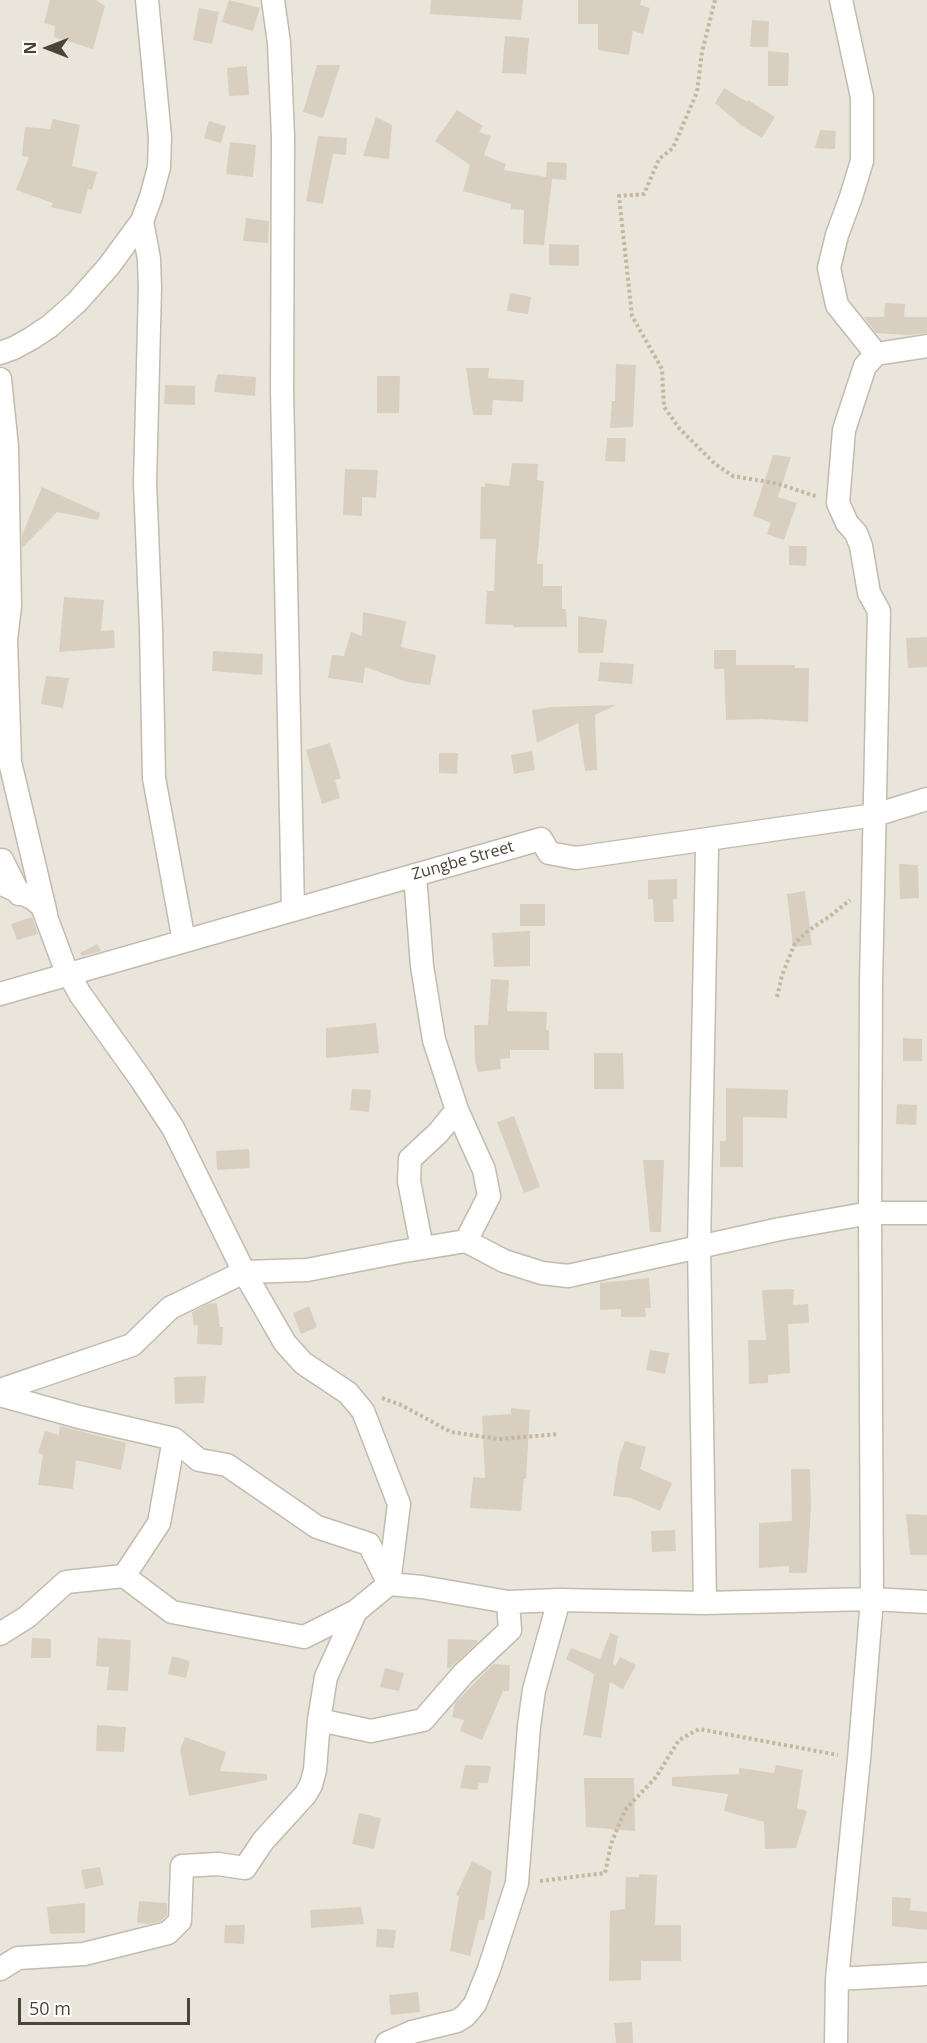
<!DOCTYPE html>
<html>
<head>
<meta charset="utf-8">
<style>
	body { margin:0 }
	#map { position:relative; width:927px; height:2043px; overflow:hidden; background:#f6f3ec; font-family:"Open Sans",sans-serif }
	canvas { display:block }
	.north { position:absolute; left:18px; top:18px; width:60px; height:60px; -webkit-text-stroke:4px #fff; paint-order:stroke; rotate:270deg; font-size:16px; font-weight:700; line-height:24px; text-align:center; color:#4b4439 }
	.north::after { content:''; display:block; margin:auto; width:21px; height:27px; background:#4b4439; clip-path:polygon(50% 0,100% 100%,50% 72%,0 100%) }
	.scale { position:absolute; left:18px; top:1998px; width:172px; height:27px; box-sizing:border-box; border:3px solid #4b4439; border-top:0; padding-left:8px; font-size:18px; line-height:21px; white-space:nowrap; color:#4b4439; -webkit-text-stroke:4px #fff; paint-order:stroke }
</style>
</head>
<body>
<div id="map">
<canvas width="927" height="2043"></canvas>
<div class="north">N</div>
<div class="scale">50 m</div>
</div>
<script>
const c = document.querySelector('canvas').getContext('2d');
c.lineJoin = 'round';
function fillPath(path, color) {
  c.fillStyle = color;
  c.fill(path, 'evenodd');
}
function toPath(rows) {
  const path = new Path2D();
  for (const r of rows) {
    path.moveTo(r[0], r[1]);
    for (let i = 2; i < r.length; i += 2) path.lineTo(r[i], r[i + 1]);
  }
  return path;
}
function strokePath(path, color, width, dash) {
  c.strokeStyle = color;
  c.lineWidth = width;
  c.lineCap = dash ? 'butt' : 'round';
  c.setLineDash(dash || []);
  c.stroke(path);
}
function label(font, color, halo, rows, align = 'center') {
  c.font = font + ' "Open Sans",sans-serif';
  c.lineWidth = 5;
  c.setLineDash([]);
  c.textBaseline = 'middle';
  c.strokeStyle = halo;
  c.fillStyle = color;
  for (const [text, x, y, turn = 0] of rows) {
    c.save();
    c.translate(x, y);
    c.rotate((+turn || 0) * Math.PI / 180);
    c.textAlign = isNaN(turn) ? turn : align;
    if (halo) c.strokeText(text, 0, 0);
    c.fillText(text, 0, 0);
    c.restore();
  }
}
fillPath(toPath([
	[0,0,927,0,927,2043,0,2043]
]), '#eae5da');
fillPath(toPath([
	[50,0,96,0,105,6,93,49,54,37,55,26,44,23],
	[229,0,260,8,253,31,222,22],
	[431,0,523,0,521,20,430,14],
	[578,0,641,0,640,5,650,8,643,34,633,31,629,55,598,50,598,24,578,24],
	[199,8,219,12,212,44,193,40],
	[752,20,769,21,768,47,750,47],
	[505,36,529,38,526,74,502,73],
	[768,51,789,53,788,86,768,86],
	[317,65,340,65,323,118,303,112],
	[247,66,249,95,229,96,227,68],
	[724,88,747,102,748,100,775,117,762,138,741,125,715,103],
	[457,110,483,126,479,132,491,136,484,155,506,164,504,170,546,177,547,162,567,163,566,180,552,179,544,245,523,244,524,210,511,209,511,204,463,191,470,165,435,141],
	[376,117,392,125,389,159,363,156],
	[53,119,80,125,72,166,97,172,92,190,88,189,81,214,51,207,53,203,16,190,29,157,22,156,25,127,50,129],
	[209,121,226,126,221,143,204,138],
	[820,130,836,131,835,149,815,148],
	[318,136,347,138,346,155,333,154,323,204,306,201],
	[230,142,256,145,253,177,226,174],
	[246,218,269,221,268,243,243,241],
	[549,244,579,245,579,266,549,265],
	[510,293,531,297,528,314,507,311],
	[885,303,905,304,904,317,927,317,927,333,908,335,876,333,864,317,884,317],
	[616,364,636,365,633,427,610,428,612,401,615,401],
	[466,368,489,368,488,378,524,380,523,402,493,400,492,415,473,415],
	[217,374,256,377,255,396,214,392],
	[377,376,400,376,399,413,377,413],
	[165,385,195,386,195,405,164,404],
	[607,438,626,438,625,462,605,461],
	[773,455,791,457,778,497,797,503,784,540,767,534,771,523,753,516],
	[512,463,538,464,537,480,544,481,537,564,543,564,543,586,562,586,562,609,566,609,567,627,513,627,513,625,485,624,487,591,494,591,496,539,480,539,481,487,485,487,485,483,509,486],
	[345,469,378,470,376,498,362,497,362,516,343,515],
	[42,487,100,513,98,520,57,512,22,548,22,535],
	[789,546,807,546,806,566,789,565],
	[64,597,104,600,101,631,114,630,115,648,59,652],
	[363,612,406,621,401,647,436,655,430,685,407,682,365,667,363,683,328,678,332,655,344,656,351,632,362,636],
	[578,616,607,620,603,653,578,653],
	[927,637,927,667,908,668,906,638],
	[714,650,736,650,736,665,795,665,795,668,809,668,808,722,761,719,726,720,724,669,714,669],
	[213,651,263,654,262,675,212,671],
	[600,662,634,664,632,684,598,681],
	[46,676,69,678,63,708,41,704],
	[616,705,595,715,597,770,585,771,578,723,537,743,532,710,551,707],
	[330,743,341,778,335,780,340,798,322,804,306,750],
	[532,751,535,770,514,774,511,755],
	[439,753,458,753,457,774,439,773],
	[899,864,918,865,919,898,900,899],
	[677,879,677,899,673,899,674,922,654,922,653,899,648,899,648,880],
	[805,891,812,945,793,947,787,894],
	[520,904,545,904,545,926,520,926],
	[32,917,38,934,17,940,11,924],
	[530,931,530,966,494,967,492,933],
	[97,944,101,951,82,956,80,953],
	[491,979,509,980,507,1011,547,1012,546,1030,549,1030,549,1050,510,1050,510,1058,500,1059,501,1069,478,1072,475,1062,474,1025,488,1025],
	[376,1023,379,1053,326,1058,326,1028],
	[903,1038,922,1039,922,1061,903,1061],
	[594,1053,623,1053,624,1089,594,1089],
	[726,1088,788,1090,787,1118,743,1117,743,1167,720,1167,720,1141,726,1141],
	[352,1089,371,1090,369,1112,350,1110],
	[897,1104,917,1105,916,1125,896,1124],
	[514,1116,540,1187,524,1193,497,1122],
	[249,1149,250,1168,217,1170,216,1151],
	[643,1160,664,1160,661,1232,650,1232],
	[649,1278,651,1308,645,1308,646,1317,621,1317,621,1309,600,1310,600,1283],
	[794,1289,793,1305,808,1304,809,1323,788,1324,790,1373,768,1375,768,1383,749,1384,748,1340,766,1340,762,1290],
	[217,1303,220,1327,223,1327,222,1345,197,1344,198,1325,194,1326,192,1312,208,1304],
	[309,1306,317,1327,301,1334,293,1313],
	[650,1350,669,1353,665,1374,646,1370],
	[206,1376,204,1403,175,1404,174,1377],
	[511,1408,530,1410,526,1479,524,1479,521,1511,470,1508,473,1477,485,1478,482,1416,511,1414],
	[60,1426,126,1443,121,1470,76,1460,73,1489,38,1485,43,1455,38,1453,45,1431,59,1435],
	[625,1441,646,1447,640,1469,672,1483,660,1511,631,1498,613,1496,619,1457],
	[791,1469,810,1469,811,1507,807,1573,789,1573,789,1566,759,1568,759,1523,792,1521],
	[906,1514,927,1515,927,1555,910,1555],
	[675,1530,676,1551,652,1552,651,1531],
	[610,1633,618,1636,613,1664,616,1665,620,1657,636,1665,623,1689,610,1682,601,1738,583,1735,594,1674,566,1659,571,1648,600,1659],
	[32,1638,51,1639,51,1658,31,1658],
	[98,1638,131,1640,128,1691,107,1690,109,1667,96,1666],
	[448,1639,477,1640,477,1643,450,1668,447,1668],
	[172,1656,190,1661,186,1678,168,1674],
	[493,1664,510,1665,509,1691,503,1691,482,1740,460,1731,464,1720,452,1717,455,1703],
	[385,1668,404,1673,399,1691,380,1687],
	[97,1725,126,1727,124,1752,96,1751],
	[185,1737,226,1752,220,1771,267,1774,267,1780,189,1796,180,1750],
	[465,1765,491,1766,488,1783,479,1783,477,1790,460,1788],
	[776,1765,803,1770,797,1808,807,1811,796,1848,765,1849,764,1822,724,1811,728,1794,672,1786,672,1777,739,1774,739,1768,774,1773],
	[584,1778,634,1778,635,1831,586,1827],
	[359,1813,381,1818,374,1849,352,1844],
	[472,1861,492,1871,484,1920,479,1920,470,1956,450,1951,459,1896,456,1895],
	[100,1867,104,1885,85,1889,81,1870],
	[639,1874,657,1875,655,1925,681,1925,681,1961,641,1961,641,1980,609,1981,610,1911,625,1909,626,1877,639,1877],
	[892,1897,911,1898,910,1910,927,1912,927,1930,892,1926],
	[139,1901,167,1903,167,1915,161,1921,148,1924,137,1923],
	[85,1903,85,1933,50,1934,47,1907],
	[361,1907,364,1924,311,1928,310,1910],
	[225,1925,245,1925,244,1944,224,1943],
	[377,1929,396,1930,394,1948,376,1947],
	[418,1992,420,2012,391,2015,389,1995],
	[632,2022,633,2043,616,2043,614,2023]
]), '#d8cfc1');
const minor = toPath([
	[273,0,279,43,283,137,282,391,293,910],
	[841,0,862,97,862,161,851,197,837,235,829,268,837,305,876,354,927,346],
	[142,221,149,259,150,288,145,483,151,629,154,778,184,941],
	[0,353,14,348,32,338,50,326,77,302,109,266,142,221,151,197,159,167,160,137,147,0],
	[0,379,7,447,10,606,6,640,10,762,46,914],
	[0,866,2,860,19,894],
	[415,875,422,966,434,1040,457,1110,438,1133,410,1159,409,1181,422,1248],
	[0,883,32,898,42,906,64,965,80,994,140,1078,173,1128,244,1272,285,1343,303,1363,348,1393,363,1411,399,1504,389,1584,356,1611,326,1677,319,1720,315,1770,311,1785,305,1795,263,1841,245,1868,218,1864,182,1866,180,1921,168,1933,84,1954,18,1958,0,1969],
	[0,994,541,839,549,853,576,858,875,815,927,799],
	[457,1110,484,1170,489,1196,466,1241],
	[0,1390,132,1345,170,1308,244,1272,307,1270,399,1252,466,1241,504,1261,542,1273,568,1276,780,1229,870,1213,871,983,879,611,869,593,861,546,856,533,847,523,838,503,844,430,865,366,876,354],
	[0,1395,79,1417,174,1439,199,1460,227,1465,317,1527,369,1544,389,1584,422,1587,508,1602,559,1600,705,1603,872,1599,927,1602],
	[124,1576,172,1612,304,1637,356,1611],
	[705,1603,699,1246,707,849],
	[0,1634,27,1617,66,1582,124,1576,159,1523,174,1439],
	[319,1720,371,1731,423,1720,463,1674,510,1630,508,1602],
	[837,1979,927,1974],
	[387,2043,412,2032,457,2021,465,2016,475,2004,489,1969,517,1883,529,1726,534,1690,559,1600],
	[836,2043,837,1979,859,1759,872,1599,870,1213,927,1213]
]);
strokePath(minor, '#c2bbae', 25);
strokePath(toPath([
	[715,0,702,52,697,92,673,148,659,159,644,194,619,196,632,316,662,369,664,407,679,428,715,464,733,476,779,484,818,497],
	[777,997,782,975,795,943,808,931,830,916,850,900],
	[382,1398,401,1405,451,1432,499,1439,558,1434],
	[540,1881,605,1873,611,1844,625,1810,656,1777,679,1740,699,1729,838,1755]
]), '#c4b79f', 4, [3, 3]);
strokePath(minor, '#fff', 22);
label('16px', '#4b4439', '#fff', [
	["Zungbe Street",463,861,-16]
]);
</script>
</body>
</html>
